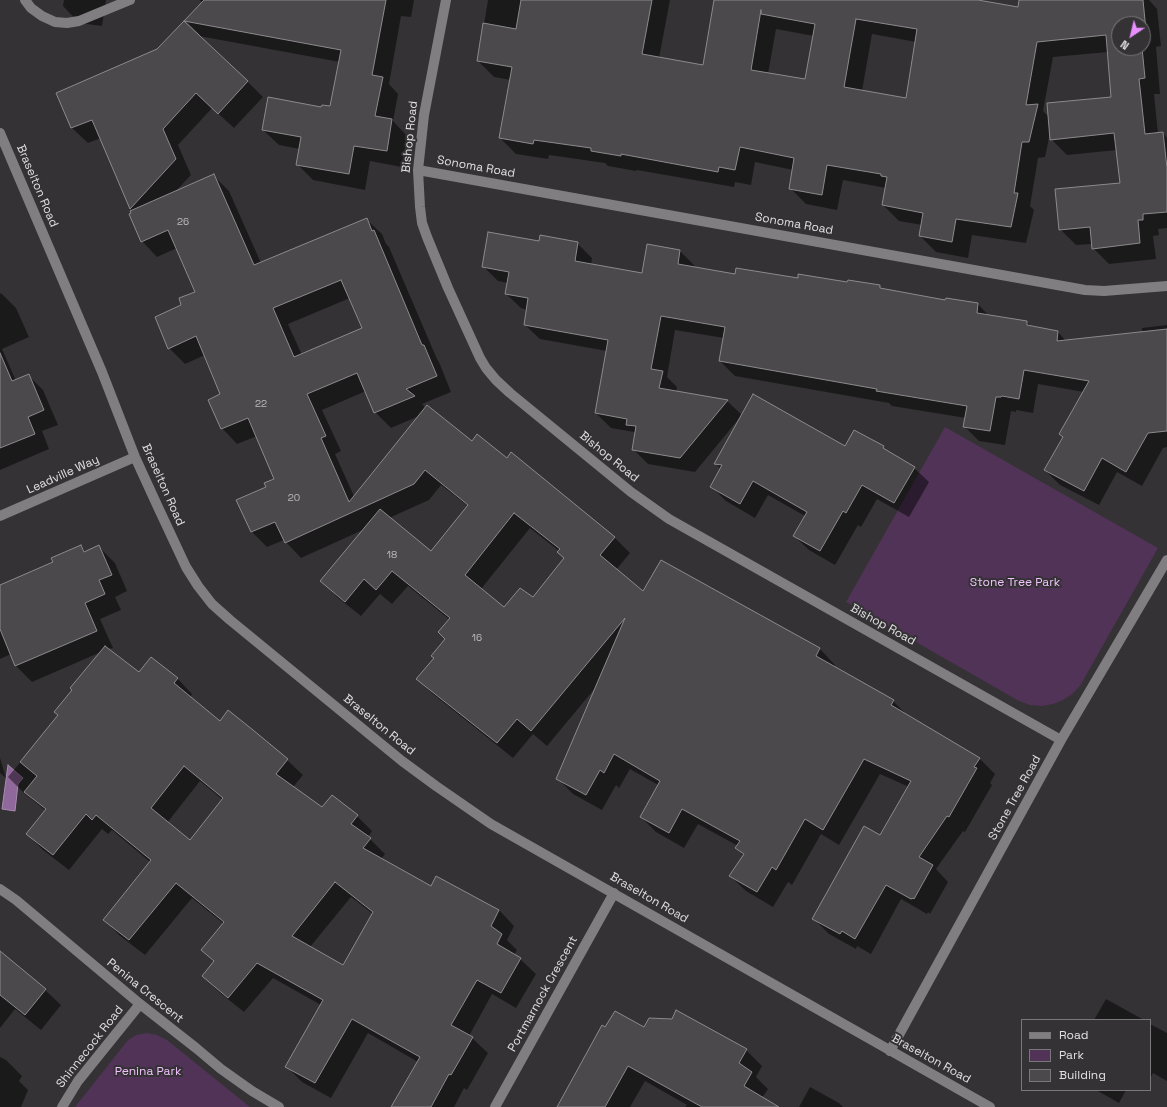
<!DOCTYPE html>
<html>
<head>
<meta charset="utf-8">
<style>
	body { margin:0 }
	#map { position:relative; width:1167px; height:1107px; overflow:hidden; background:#343234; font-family:"Space Grotesk",sans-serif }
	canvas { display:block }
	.legend { position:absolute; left:1021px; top:1019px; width:130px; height:72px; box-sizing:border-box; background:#343234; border:1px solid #797779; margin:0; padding:5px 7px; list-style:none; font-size:12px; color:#e1dfe1 }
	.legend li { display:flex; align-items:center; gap:8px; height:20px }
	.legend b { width:20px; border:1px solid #797779 }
	.north { position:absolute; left:1111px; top:16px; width:40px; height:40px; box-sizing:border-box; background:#343234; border:1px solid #797779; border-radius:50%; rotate:215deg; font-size:11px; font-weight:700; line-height:16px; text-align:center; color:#e1dfe1 }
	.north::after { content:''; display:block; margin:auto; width:14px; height:18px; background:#e88eff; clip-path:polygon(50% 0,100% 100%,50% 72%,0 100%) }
</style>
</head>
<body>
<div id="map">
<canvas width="1167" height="1107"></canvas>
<ul class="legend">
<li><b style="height:5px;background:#817e82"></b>Road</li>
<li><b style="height:11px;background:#503357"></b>Park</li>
<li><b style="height:11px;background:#4c494c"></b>Building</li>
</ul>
<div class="north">N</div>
</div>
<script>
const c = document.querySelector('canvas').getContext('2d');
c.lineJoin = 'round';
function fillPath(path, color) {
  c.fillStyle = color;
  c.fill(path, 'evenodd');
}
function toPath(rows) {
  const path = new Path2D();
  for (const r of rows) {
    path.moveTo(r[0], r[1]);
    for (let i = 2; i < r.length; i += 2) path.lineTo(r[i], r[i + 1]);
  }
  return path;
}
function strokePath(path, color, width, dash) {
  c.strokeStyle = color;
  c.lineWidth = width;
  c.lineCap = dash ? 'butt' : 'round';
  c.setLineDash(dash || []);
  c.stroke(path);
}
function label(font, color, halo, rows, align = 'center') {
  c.font = font + ' "Space Grotesk",sans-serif';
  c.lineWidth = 4;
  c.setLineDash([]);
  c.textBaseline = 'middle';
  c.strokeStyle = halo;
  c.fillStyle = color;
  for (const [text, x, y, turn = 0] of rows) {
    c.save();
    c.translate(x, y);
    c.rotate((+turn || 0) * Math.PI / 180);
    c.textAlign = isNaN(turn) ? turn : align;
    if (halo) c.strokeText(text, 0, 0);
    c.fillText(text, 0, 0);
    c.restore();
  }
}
fillPath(toPath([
	[945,427,1158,548,1080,686,1072,694,1063,700,1053,704,1042,706,1030,705,1019,701,846,602],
	[147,1033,157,1035,167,1040,250,1107,75,1107,128,1040,136,1035]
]), '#503357');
const water = toPath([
	[8,765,23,778,18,784,15,811,2,809,8,765]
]);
fillPath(water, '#90689b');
strokePath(water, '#a88cb0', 1);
fillPath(toPath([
	[64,0,106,0,102,26,79,23,63,6],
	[200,0,414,0,411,17,401,16,389,84,398,94,393,121,407,136,402,167,370,161,365,190,313,180,297,164,300,149,279,145,263,130,322,108,331,107,340,62,199,36,200,35,186,21,202,3],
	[488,0,670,0,659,58,704,66,715,0,714,0,973,0,1019,8,1020,0,1149,0,1157,9,1161,46,1156,47,1160,94,1154,94,1158,134,1163,133,1167,138,1167,228,1158,229,1159,235,1153,236,1156,259,1109,264,1093,248,1092,244,1076,245,1060,229,1121,184,1117,150,1067,155,1051,139,1050,133,1045,157,1038,158,1030,206,1034,210,1026,243,972,235,968,258,936,252,920,236,922,225,899,221,883,205,886,188,843,180,837,210,806,204,790,188,793,170,755,162,751,185,735,182,734,187,637,170,636,171,608,166,605,163,549,155,548,159,516,154,500,138,511,80,494,77,478,61],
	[1119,24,1143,24,1143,48,1119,48],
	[776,29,814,36,805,81,768,74],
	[872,34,916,42,907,99,862,91],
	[1108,52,1112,97,1049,117,1043,111,1053,57],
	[247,81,263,97,234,128,212,108,178,145,191,175,174,193,214,176,229,191,261,263,366,219,382,234,386,244,389,247,437,359,439,362,451,392,422,404,426,408,472,442,614,537,630,553,616,570,644,592,661,561,820,649,835,665,834,667,893,701,909,717,979,758,995,774,990,783,992,785,965,832,963,831,936,869,948,882,930,914,928,912,927,914,901,899,871,954,857,946,856,949,829,934,814,919,881,837,909,787,880,774,839,845,821,834,792,885,788,882,773,907,746,891,730,876,744,856,737,848,738,846,698,824,684,848,656,832,641,817,658,785,630,769,619,788,616,785,602,810,573,794,557,778,596,687,547,746,533,734,513,758,433,694,417,679,435,658,446,639,450,620,408,586,392,604,380,594,361,616,337,597,322,581,365,529,301,558,284,540,267,547,252,532,238,501,267,487,275,479,257,436,237,444,222,428,221,395,205,355,185,364,169,348,183,306,196,292,177,248,157,257,142,241,133,211,130,209,101,138,88,143,72,128,57,93],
	[350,298,363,329,302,355,288,324],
	[366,391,375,412,391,428,419,416,354,496,335,454,341,451,322,410],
	[441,485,468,506,431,552,389,518,429,500],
	[530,528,559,551,558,552,565,559,533,599,504,609,481,589],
	[540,242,577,243,592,258,591,265,643,274,680,251,695,266,694,268,736,275,798,279,880,286,883,290,946,301,978,304,989,316,1027,322,1032,327,1058,332,1066,341,1142,332,1142,328,1167,325,1167,447,1163,448,1142,486,1117,472,1099,505,1060,485,1045,470,1064,437,1084,392,1038,384,1033,413,1016,410,1016,412,1011,411,1005,445,979,441,964,426,966,418,892,406,889,403,735,376,720,361,724,338,675,330,667,377,677,387,676,392,727,401,742,415,695,472,648,464,633,449,636,433,634,432,611,428,596,413,607,351,540,339,525,325,527,310,521,308,506,294,508,283,498,281,483,266],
	[1,293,16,308,29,337,2,349,16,381,29,376,43,390,58,425,42,431,49,449,0,470,0,294],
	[845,447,883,447,889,453,914,468,929,482,909,517,877,499,861,527,858,525,835,565,809,550,794,536,805,516,768,495,755,518,726,501,711,486,721,469,716,464],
	[81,546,86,552,99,547,115,563,127,591,115,597,121,610,100,619,113,648,108,649,139,673,177,678,192,694,190,697,220,722,287,760,303,775,293,787,323,808,357,816,372,831,368,837,385,854,381,859,431,887,499,910,514,926,507,940,517,950,514,955,520,959,536,974,516,1008,492,994,469,1036,472,1038,488,1053,467,1090,464,1088,454,1107,400,1107,418,1062,368,1033,331,1098,302,1082,286,1066,321,1005,273,978,244,1012,219,992,203,976,215,963,202,950,224,924,192,898,145,955,119,935,104,919,150,862,112,830,108,834,102,829,69,870,43,850,27,834,46,811,24,793,8,777,59,716,101,652,32,682,16,666,11,654,0,659,0,586,54,563],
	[200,781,223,800,190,841,167,823],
	[351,897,373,914,344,966,310,947],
	[0,758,6,778,0,773],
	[0,953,45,990,61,1005,41,1030,15,1009,0,1028],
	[1106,999,1144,1020,1094,1020],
	[1150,1024,1167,1033,1167,1081,1153,1073,1150,1079],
	[605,1028,644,1028,746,1050,762,1066,756,1077,768,1089,762,1098,778,1107,685,1107,687,1105,645,1081,630,1107,557,1107],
	[0,1057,6,1060,22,1076,19,1081,28,1090,21,1107,0,1107],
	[810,1087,839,1103,843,1107,799,1107],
	[1096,1090,1126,1090,1119,1103]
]), '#0007');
const building = toPath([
	[204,0,386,0,372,75,383,77,375,116,392,119,387,151,354,146,349,174,296,165,301,137,262,130,268,97,321,107,322,105,330,106,341,50,184,21,204,0],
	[521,0,652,0,642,54,703,65,714,0,978,0,1018,7,1019,0,1143,0,1146,31,1143,31,1143,24,1119,24,1119,48,1142,48,1145,78,1139,79,1145,134,1163,132,1167,168,1167,212,1143,214,1143,220,1138,220,1140,243,1092,249,1090,227,1059,230,1055,189,1120,183,1114,133,1050,140,1047,103,1111,97,1106,35,1037,42,1026,105,1038,104,1029,142,1022,142,1014,193,1018,193,1011,227,956,219,952,242,919,236,923,213,882,205,887,177,881,176,881,174,827,165,822,195,789,189,794,158,740,147,735,170,719,167,718,172,621,154,621,156,591,151,591,148,534,140,533,144,499,138,512,67,477,61,483,23,516,29,521,0],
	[761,10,761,14,815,24,805,79,751,70,761,10],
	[856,19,917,29,906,98,844,87,856,19],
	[184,21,248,81,218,114,196,93,163,129,176,159,130,209,92,120,71,128,56,93,157,49,184,21],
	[214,174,254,265,367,218,372,231,374,230,422,345,424,345,437,376,406,389,415,396,374,413,357,373,307,394,326,436,321,438,349,502,427,405,472,441,477,434,507,458,511,452,615,537,600,555,643,591,661,560,820,648,816,656,894,700,891,705,980,758,974,767,977,768,949,817,947,816,919,857,933,865,914,899,913,898,911,899,886,885,855,939,842,931,840,934,812,919,864,826,880,835,911,781,864,759,823,830,805,819,776,870,772,867,757,892,729,876,744,854,735,848,740,841,682,809,669,833,640,817,660,781,614,754,604,773,600,770,586,795,556,779,625,618,531,731,517,719,497,743,416,679,434,658,431,656,445,639,438,632,450,618,392,571,376,590,364,579,345,602,320,581,380,509,431,551,468,505,425,470,414,484,285,543,275,522,251,532,236,500,266,487,264,483,274,479,248,418,221,429,208,400,220,394,196,336,168,349,155,317,181,305,179,298,195,292,168,230,141,242,129,214,131,213,130,211,214,174],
	[341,280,362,328,294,357,273,308,341,280],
	[514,513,560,549,557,552,564,558,533,597,520,588,504,607,465,575,514,513],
	[488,232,539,241,540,235,578,242,575,261,642,273,647,244,680,250,678,264,735,274,736,268,798,278,798,274,847,282,848,280,880,285,880,288,945,300,946,298,978,303,977,313,1027,321,1027,325,1058,331,1057,341,1167,329,1167,431,1148,433,1126,472,1102,458,1084,491,1044,470,1063,437,1059,434,1089,381,1024,370,1019,399,1002,396,1001,397,996,397,990,431,963,427,967,406,876,391,877,389,719,361,725,327,661,316,651,369,663,371,659,388,728,400,680,458,632,450,636,426,626,425,627,419,595,413,608,340,524,325,528,298,505,294,509,272,482,267,488,232],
	[0,353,12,381,29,374,44,410,28,417,35,434,0,448,0,353],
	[753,394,845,446,854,430,884,446,883,448,915,467,894,503,862,485,846,513,843,511,820,551,793,536,807,512,753,481,740,504,710,487,722,465,714,464,753,394],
	[81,545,84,552,99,545,112,575,99,580,105,594,85,603,97,631,15,666,0,629,0,585,53,562,51,558,81,545],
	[105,646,139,672,151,657,178,678,174,683,220,721,228,710,253,730,288,759,276,774,322,807,332,795,358,815,351,824,371,838,363,848,431,886,436,876,499,910,491,926,502,934,497,944,521,958,501,993,477,980,451,1025,473,1037,451,1075,449,1074,431,1107,391,1107,420,1057,352,1019,315,1083,285,1067,323,1000,257,963,228,998,202,976,214,961,201,950,224,922,176,883,129,940,103,920,151,860,96,815,92,820,86,814,53,855,26,834,46,809,24,792,37,776,20,762,58,715,54,712,72,690,70,688,105,646],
	[184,766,223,798,190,840,151,808,184,766],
	[335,882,373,912,343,965,292,936,335,882],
	[0,951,46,989,25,1015,0,995,0,951],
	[676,1010,747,1049,739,1063,752,1072,744,1086,779,1107,702,1107,628,1066,605,1107,557,1107,602,1025,605,1027,615,1011,644,1027,649,1018,672,1019,676,1010]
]);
fillPath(building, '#4c494c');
strokePath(building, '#8c8a8d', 1);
strokePath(toPath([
	[25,0,31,8,42,16,55,22,67,23,79,21,130,0],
	[446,0,424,115,418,170,420,207,422,223,427,237,448,288,480,358,486,368,496,380,510,393,631,492,669,519,1061,740],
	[0,133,102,372,135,457,157,505,186,567,198,586,212,604,230,620,402,761,436,786,491,824,990,1107],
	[418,170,1085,290,1104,291,1167,286],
	[0,516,135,457],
	[0,889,16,900,140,1004,196,1048,221,1069,252,1091,279,1107],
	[890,1051,1061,740,1167,560],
	[62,1107,78,1081,140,1004],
	[495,1107,614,893]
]), '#817e82', 10);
label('10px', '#bcbabc', null, [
	["26",183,222],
	["22",261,404],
	["20",294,498],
	["18",392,555],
	["16",477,638]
]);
label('12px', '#e1dfe1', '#343234', [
	["Bishop Road",410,137,-84],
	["Sonoma Road",476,167,10],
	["Braselton Road",37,186,67],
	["Sonoma Road",794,224,10],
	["Bishop Road",609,457,39],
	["Leadville Way",63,475,-24],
	["Braselton Road",163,485,66],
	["Bishop Road",883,625,29],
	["Braselton Road",379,725,39],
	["Stone Tree Road",1015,798,-61],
	["Braselton Road",649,898,30],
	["Penina Crescent",145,991,39],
	["Portmarnock Crescent",543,994,-61],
	["Shinnecock Road",90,1047,-52],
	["Braselton Road",931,1059,29]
]);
label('12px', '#f0c1fc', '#343234', [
	["Stone Tree Park",1015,583],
	["Penina Park",148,1072]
]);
</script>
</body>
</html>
